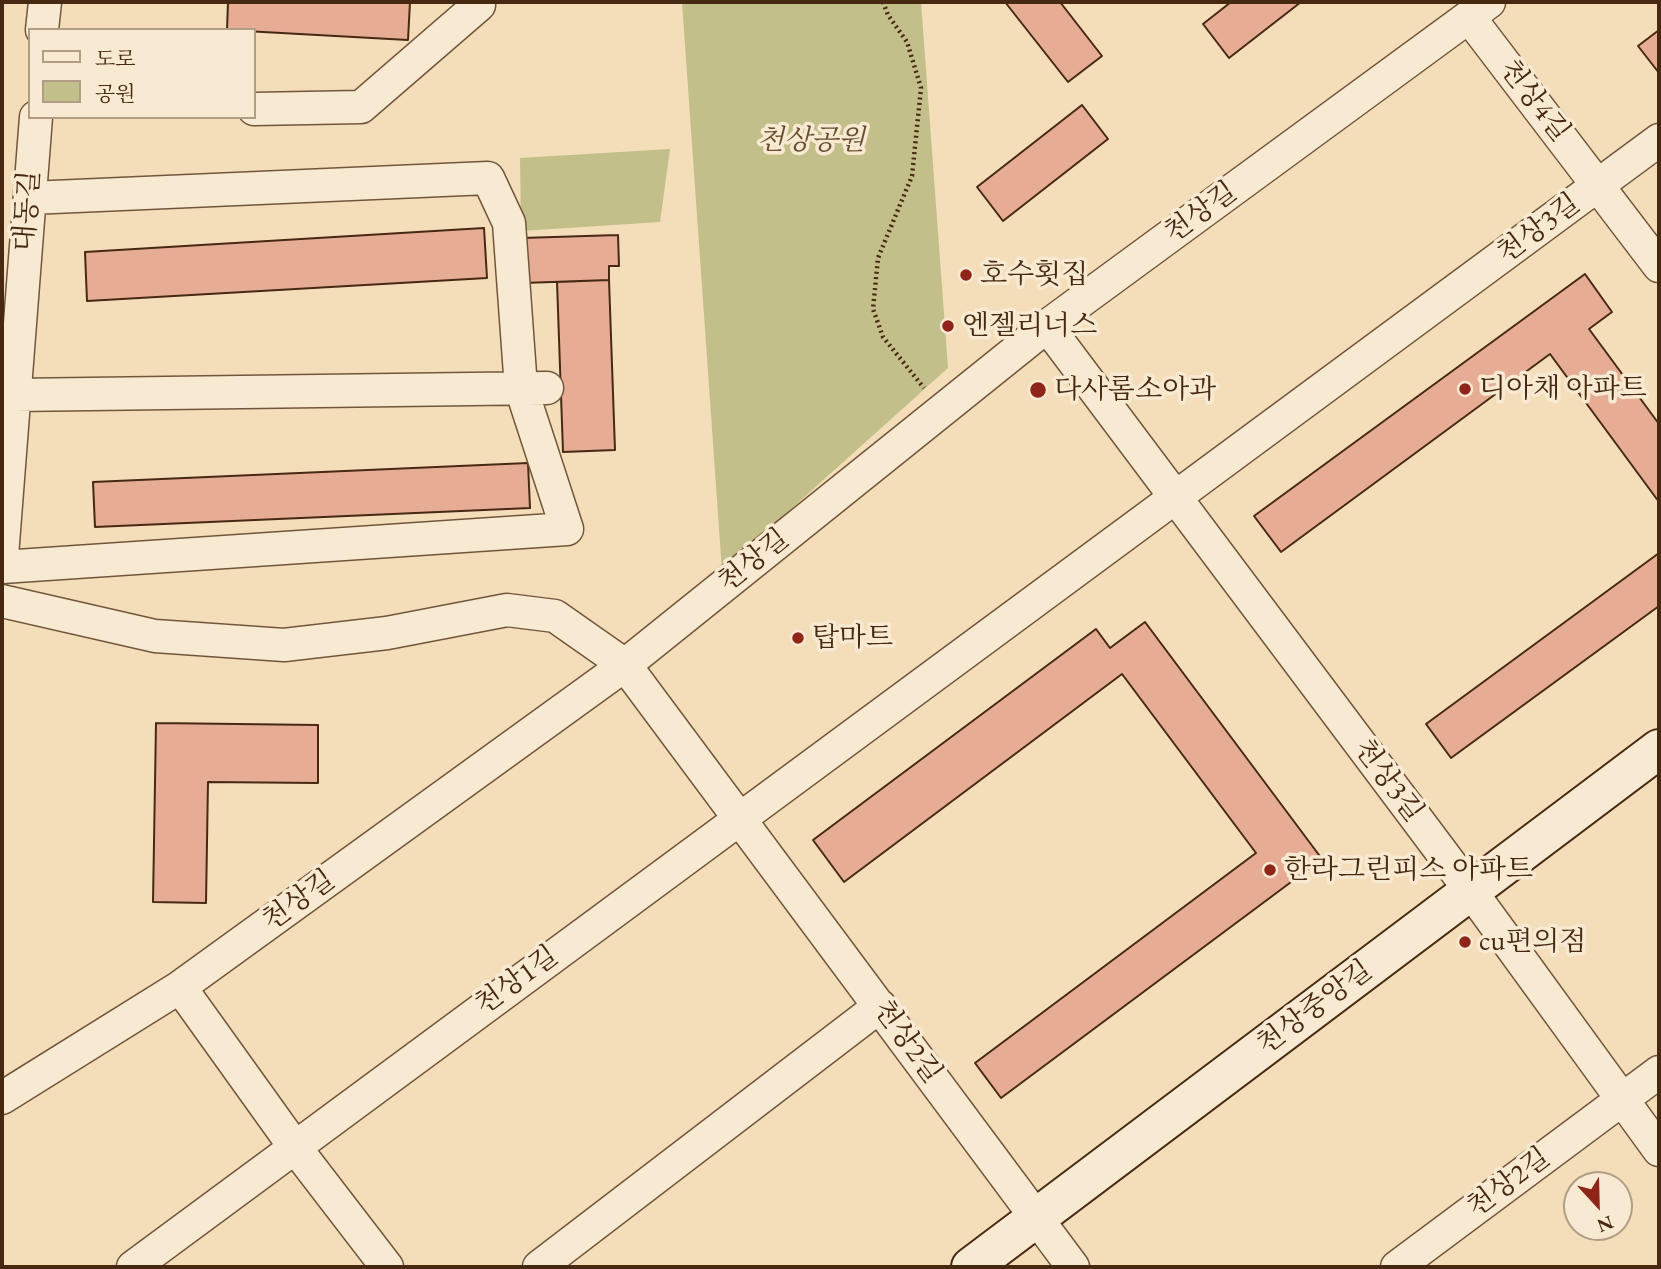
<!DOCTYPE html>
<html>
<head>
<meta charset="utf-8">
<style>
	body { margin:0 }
	#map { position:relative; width:1661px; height:1269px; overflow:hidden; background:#f4ddb9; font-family:"EB Garamond","Noto Serif KR",serif }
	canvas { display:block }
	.frame { position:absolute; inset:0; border:4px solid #472911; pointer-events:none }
	.legend { position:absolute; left:28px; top:28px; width:228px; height:91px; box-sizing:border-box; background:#f8e9d2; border:2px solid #b19c85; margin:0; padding:9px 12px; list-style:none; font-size:21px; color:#472911 }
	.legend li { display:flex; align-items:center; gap:14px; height:35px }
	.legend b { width:35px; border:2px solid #b19c85 }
	.north { position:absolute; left:1563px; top:1171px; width:70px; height:70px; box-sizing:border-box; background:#f8e9d2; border:2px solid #b19c85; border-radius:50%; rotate:158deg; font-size:19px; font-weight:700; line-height:28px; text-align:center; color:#472911 }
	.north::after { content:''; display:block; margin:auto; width:24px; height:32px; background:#8f2418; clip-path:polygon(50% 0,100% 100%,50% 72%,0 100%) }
</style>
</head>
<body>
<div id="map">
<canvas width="1661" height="1269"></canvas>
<div class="frame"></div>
<ul class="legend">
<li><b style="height:9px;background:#f8e9d2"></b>도로</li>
<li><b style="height:19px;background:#c2bf8a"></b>공원</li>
</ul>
<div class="north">N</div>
</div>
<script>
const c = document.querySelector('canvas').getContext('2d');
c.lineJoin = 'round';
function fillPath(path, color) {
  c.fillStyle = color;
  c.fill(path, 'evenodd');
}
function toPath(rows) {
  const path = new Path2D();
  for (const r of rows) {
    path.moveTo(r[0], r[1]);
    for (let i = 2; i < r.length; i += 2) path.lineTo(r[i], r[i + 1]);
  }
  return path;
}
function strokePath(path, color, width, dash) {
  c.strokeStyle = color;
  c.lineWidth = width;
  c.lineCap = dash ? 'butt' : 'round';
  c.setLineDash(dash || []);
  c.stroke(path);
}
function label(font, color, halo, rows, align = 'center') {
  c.font = font + ' "EB Garamond","Noto Serif KR",serif';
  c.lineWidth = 7;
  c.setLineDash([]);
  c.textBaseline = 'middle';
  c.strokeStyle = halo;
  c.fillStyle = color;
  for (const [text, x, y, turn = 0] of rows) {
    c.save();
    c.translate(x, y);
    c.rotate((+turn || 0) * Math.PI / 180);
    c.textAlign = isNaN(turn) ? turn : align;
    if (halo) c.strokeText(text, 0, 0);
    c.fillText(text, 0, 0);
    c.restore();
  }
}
fillPath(toPath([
	[682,2,921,2,948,368,722,571],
	[670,149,660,222,521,231,520,158]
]), '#c2bf8a');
const building = toPath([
	[228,2,410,2,408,40,227,30,228,2],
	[1005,2,1060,2,1102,56,1068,82,1005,2],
	[1231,2,1301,2,1229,58,1203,24,1231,2],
	[1659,30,1659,73,1638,46,1659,30],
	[1082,105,1108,139,1003,221,977,187,1082,105],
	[484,228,487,278,87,301,85,252,484,228],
	[618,235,619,266,609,266,609,280,523,283,522,238,618,235],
	[1585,274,1612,312,1589,329,1659,424,1659,502,1550,354,1281,552,1254,516,1585,274],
	[609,280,615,450,563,452,557,282,609,280],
	[528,463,530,508,95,527,93,482,528,463],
	[1659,553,1659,606,1451,758,1426,724,1659,553],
	[1145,622,1322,859,1001,1098,975,1063,1256,853,1122,674,844,882,813,840,1096,629,1110,648,1145,622],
	[156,723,318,725,318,783,208,782,206,903,153,902,156,723]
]);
fillPath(building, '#e6ad94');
strokePath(building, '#472911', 2);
const street = toPath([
	[1469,17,1659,266],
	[42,30,45,2],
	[254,109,361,107,479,5,478,2],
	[1047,326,1470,890,1659,1150],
	[14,395,547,388],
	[2,556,36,117],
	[2,567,567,529,521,388,509,223,488,178,30,198],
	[2,601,155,636,284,645,387,633,507,610,555,616,625,665,1073,1267],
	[180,987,294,1146,387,1267],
	[2,1098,180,987,625,665,1047,326,1489,2],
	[133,1267,1659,140],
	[539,1267,880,1006],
	[1397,1267,1659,1072]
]);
const secondary = toPath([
	[971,1267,1659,749]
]);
strokePath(street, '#72563b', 35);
strokePath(secondary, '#472911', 42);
strokePath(toPath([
	[883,2,888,15,907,42,921,88,912,176,878,258,873,309,883,337,924,388]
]), '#472911', 4.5, [2, 3.5]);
strokePath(street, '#f8e9d2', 32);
strokePath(secondary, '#f8e9d2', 38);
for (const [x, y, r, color] of [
	[966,275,7,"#8f2418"],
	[948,326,7,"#8f2418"],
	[1465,389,7,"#8f2418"],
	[1038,390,9,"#8f2418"],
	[798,638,7,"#8f2418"],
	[1270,870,7,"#8f2418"],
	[1465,942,7,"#8f2418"]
]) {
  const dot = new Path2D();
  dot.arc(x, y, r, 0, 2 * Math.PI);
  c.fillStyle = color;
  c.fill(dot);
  strokePath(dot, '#f8e9d2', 2.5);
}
label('28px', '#472911', '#f8e9d2', [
	["천상4길",1534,101,52],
	["대동길",28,211,-86],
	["천상길",1201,213,-36],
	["천상3길",1539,229,-37],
	["천상길",754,561,-39],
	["천상3길",1388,781,53],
	["천상길",299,901,-36],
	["천상1길",517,981,-36],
	["천상중앙길",1315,1008,-37],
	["천상2길",907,1042,54],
	["천상2길",1509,1183,-37]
]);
label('italic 28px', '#664e2f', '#f8e9d2', [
	["천상공원",811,141]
]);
label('28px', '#472911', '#f8e9d2', [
	["호수횟집",980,275],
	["엔젤리너스",962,326],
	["디아채 아파트",1479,389],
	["다사롬소아과",1054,390],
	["탑마트",812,638],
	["한라그린피스 아파트",1284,870],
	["cu편의점",1479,942]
], 'left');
</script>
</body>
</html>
